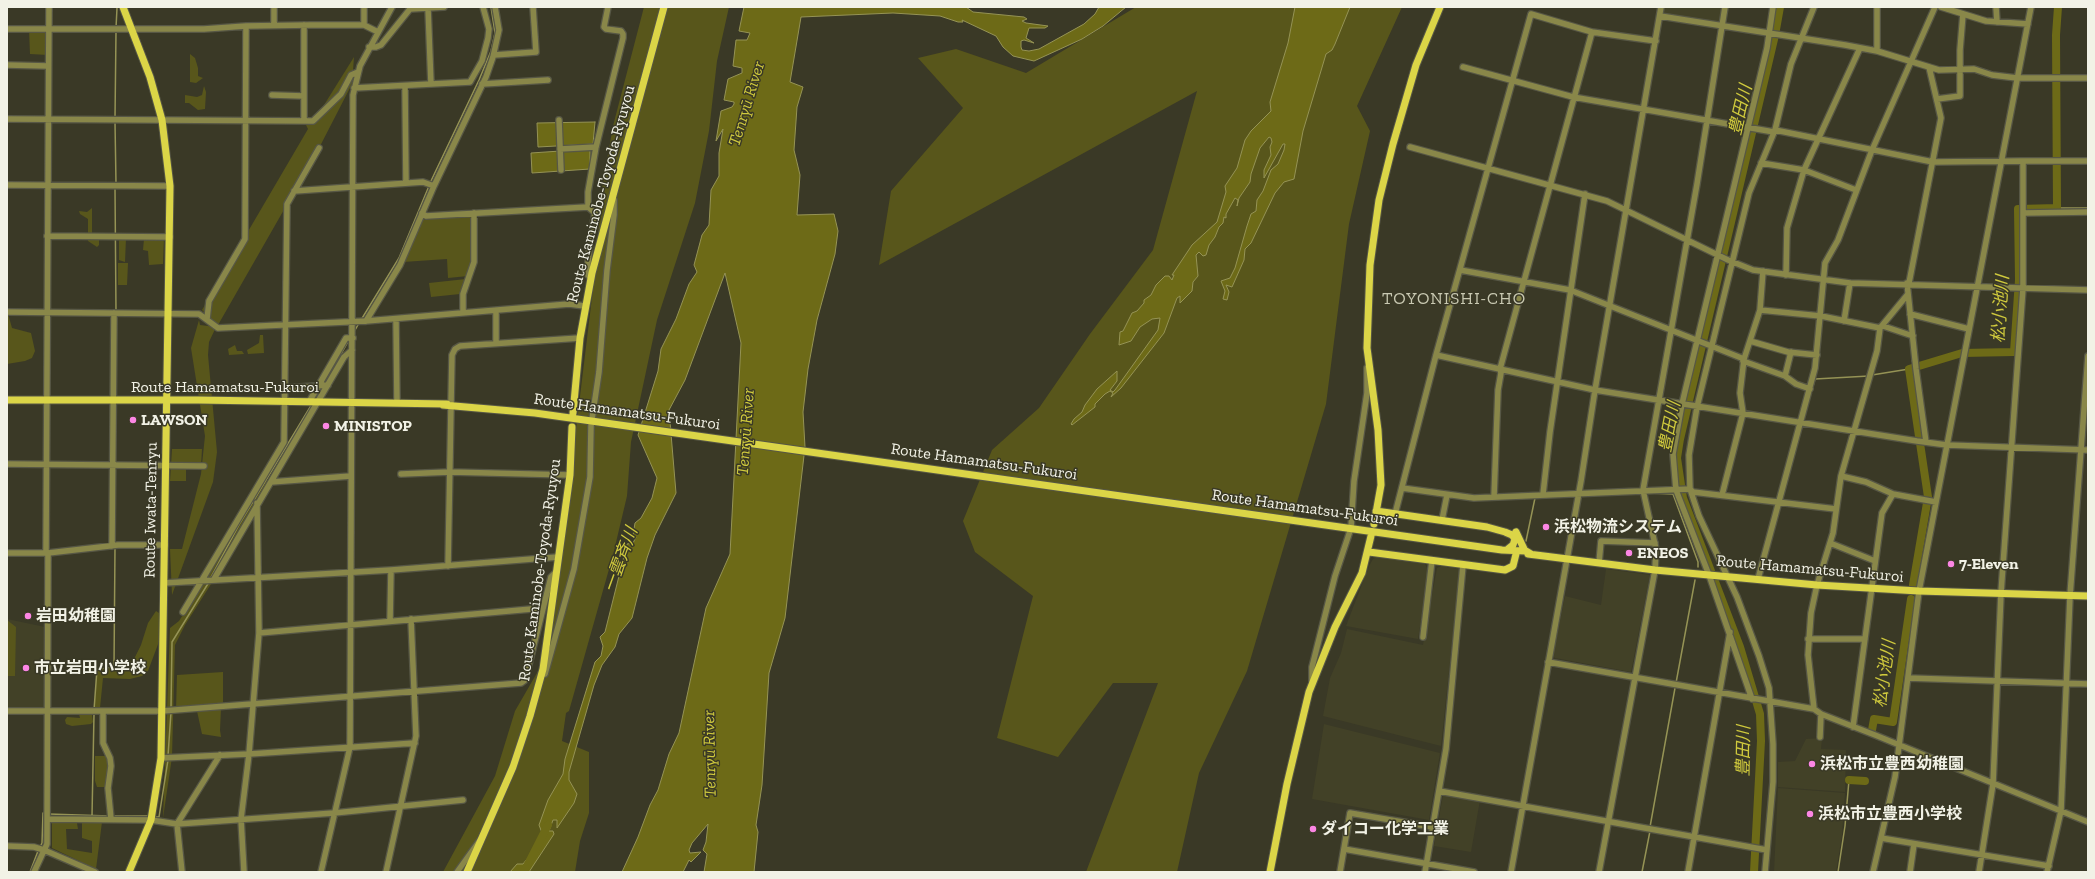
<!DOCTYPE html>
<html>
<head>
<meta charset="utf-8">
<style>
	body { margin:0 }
	#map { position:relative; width:2095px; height:879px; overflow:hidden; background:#3a3926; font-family:"Zilla Slab",serif }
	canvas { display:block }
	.frame { position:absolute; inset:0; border:8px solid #f2f2e6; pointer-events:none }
</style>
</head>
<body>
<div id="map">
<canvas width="2095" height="879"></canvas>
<div class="frame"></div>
</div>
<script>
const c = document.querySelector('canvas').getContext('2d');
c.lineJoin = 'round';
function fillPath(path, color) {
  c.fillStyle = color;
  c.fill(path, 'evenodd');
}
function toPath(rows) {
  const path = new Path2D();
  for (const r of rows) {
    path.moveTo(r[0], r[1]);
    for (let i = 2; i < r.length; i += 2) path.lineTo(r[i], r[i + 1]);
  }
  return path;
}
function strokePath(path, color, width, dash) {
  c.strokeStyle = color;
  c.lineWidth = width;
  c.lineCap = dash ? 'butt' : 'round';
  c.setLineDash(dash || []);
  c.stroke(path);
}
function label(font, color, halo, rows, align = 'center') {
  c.font = font + ' "Zilla Slab","Noto Sans JP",serif';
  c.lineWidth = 3;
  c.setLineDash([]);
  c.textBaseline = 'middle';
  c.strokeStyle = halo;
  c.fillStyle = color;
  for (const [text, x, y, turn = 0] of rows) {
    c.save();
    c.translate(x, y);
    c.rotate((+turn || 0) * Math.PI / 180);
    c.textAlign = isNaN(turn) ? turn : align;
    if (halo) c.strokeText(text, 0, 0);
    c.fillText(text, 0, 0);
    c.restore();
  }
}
fillPath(toPath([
	[1664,7,1723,7,1720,22,1663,14],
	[1379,556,1425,564,1429,572,1418,639,1346,626,1369,566,1373,559],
	[1441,566,1460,569,1441,746,1323,716,1330,678,1341,653,1347,629,1423,645,1437,568],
	[1606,569,1650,575,1631,672,1555,658,1553,656,1565,596,1601,605],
	[7,619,45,627,47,709,7,709],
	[1324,724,1440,753,1429,820,1312,799],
	[1822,738,1821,749,1846,750,1845,792,1778,787,1778,762,1795,761,1806,739],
	[1778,788,1845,793,1842,835,1836,872,1774,872],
	[1443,795,1480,800,1471,852,1434,846]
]), '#424127');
fillPath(toPath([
	[644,7,729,7,717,61,709,131,695,203,657,320,631,442,627,496,613,555,569,711,566,713,562,741,589,752,589,813,580,841,575,872,443,872,495,776,515,711,549,652,594,281,602,189,613,126],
	[1136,7,1402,7,1357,106,1370,131,1349,224,1326,404,1247,671,1199,773,1177,872,1086,872,1158,683,1113,683,1058,757,997,738,1033,596,975,552,963,521,992,450,1039,408,1090,334,1153,250,1197,91,879,265,891,191,963,108,918,58,956,49,1026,73],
	[29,29,49,30,48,55,30,54],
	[190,54,195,58,198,68,198,76,203,78,196,83,190,82],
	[354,57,352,84,317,152,218,325,216,324,202,310,308,129,304,121,314,121],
	[204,86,206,92,205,109,198,110,189,103,185,103,185,95,197,97,202,95],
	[92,208,92,236,99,240,99,245,97,247,88,241,88,219,80,214,79,211,87,212],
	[471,215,472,262,468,276,448,278,447,259,403,262,420,220],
	[119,238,126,238,125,262,119,260],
	[164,238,163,264,149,265,148,251,143,250,144,239],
	[118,263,128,263,127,285,118,285],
	[466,279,460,294,431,297,429,283],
	[7,310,12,328,31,333,35,351,32,358,25,361,7,364],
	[199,320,200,325,216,327,209,342,208,355,217,452,213,482,172,595,170,549,182,549,201,474,205,436,191,348],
	[260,335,263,335,264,353,248,354,247,350,259,343],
	[235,345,237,351,242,351,244,354,229,355,228,349],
	[172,449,202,449,201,466,186,466,186,481,170,481],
	[264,477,269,485,213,581,185,625,175,645,172,757,163,818,170,628,179,621,234,533],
	[156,611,159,613,161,620,160,639,148,671,142,676,130,679,103,678,100,708,94,708,97,669,122,667,134,659,141,645,148,623],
	[7,620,16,627,15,676,7,676],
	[223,672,223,707,221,708,220,730,221,737,202,734,197,711,214,708,176,710,177,675],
	[88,713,92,715,93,722,91,724,72,726,66,724,65,720,67,717,80,718,79,714],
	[95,756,107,756,110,761,105,787,97,787,95,781],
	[82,819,102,822,96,869,52,848,52,822,77,823,78,829,66,829,67,849,92,853,92,841,82,838]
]), '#58561b');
const water = toPath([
	[744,7,966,7,973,12,1024,17,1027,19,1022,21,1026,23,1048,26,1045,28,1029,28,1026,38,1034,43,1024,40,1021,41,1021,47,1022,50,1029,51,1039,49,1084,24,1095,14,1099,7,1126,7,1103,26,1082,39,1034,61,1013,56,1003,47,996,36,962,20,963,22,958,22,940,16,893,13,801,17,790,82,803,87,797,107,794,150,800,175,797,215,834,214,838,231,835,254,817,320,808,369,803,412,805,447,785,618,769,673,762,785,756,825,758,832,754,872,704,872,707,854,703,850,706,842,708,824,692,843,689,850,690,853,701,852,691,862,689,860,683,872,622,872,638,837,650,805,658,790,669,754,679,733,706,608,730,554,741,343,725,273,685,380,669,410,676,493,655,535,647,558,632,618,619,634,615,647,602,665,594,685,569,772,569,780,577,794,574,803,557,828,557,820,553,820,549,831,553,831,554,834,529,872,510,872,517,864,523,864,544,838,539,825,548,800,563,774,565,759,595,662,601,656,603,646,600,637,605,632,627,544,633,543,636,537,633,535,635,523,641,518,652,498,657,478,638,435,658,371,661,349,676,319,689,284,697,272,694,265,702,235,709,225,711,190,719,176,719,153,723,129,716,141,721,111,732,107,734,104,734,102,724,100,728,79,742,73,742,68,733,66,736,40,747,40,750,33,739,31,744,7],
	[1295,7,1350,7,1335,44,1332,50,1326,54,1303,131,1294,179,1284,182,1275,193,1251,243,1245,249,1244,260,1232,287,1226,285,1229,292,1227,300,1223,299,1225,291,1221,281,1230,278,1235,268,1247,226,1251,214,1256,211,1257,200,1263,191,1271,170,1278,164,1284,150,1285,144,1283,144,1264,178,1264,170,1271,155,1270,147,1272,142,1271,138,1269,137,1260,148,1251,174,1250,182,1239,198,1237,206,1238,200,1235,198,1226,214,1226,218,1224,217,1223,223,1219,227,1215,237,1209,245,1206,255,1203,256,1199,252,1196,255,1198,276,1193,282,1192,291,1180,303,1180,296,1177,298,1164,333,1121,388,1111,397,1113,393,1110,391,1105,394,1095,404,1095,407,1072,425,1071,424,1074,419,1082,412,1085,405,1097,389,1117,371,1117,381,1110,390,1113,392,1115,390,1158,330,1160,318,1152,319,1140,327,1131,341,1119,345,1120,332,1123,331,1132,313,1137,311,1144,303,1144,300,1151,295,1156,285,1165,276,1169,276,1172,280,1174,275,1172,275,1192,245,1217,222,1226,192,1225,186,1237,168,1245,140,1251,131,1271,111,1270,102,1288,43,1295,7],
	[595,122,593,144,538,147,537,123,595,122],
	[590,149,590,169,532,173,531,153,590,149]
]);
fillPath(water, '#6d6a17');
strokePath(water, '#959355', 1);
strokePath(toPath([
	[116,28,117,8],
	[115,118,116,32],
	[115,122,116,184],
	[430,183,479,80,491,51,495,33,491,7],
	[115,188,116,312],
	[2057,208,2088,208],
	[361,320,399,258,429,186],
	[354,332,359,323],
	[1912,353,1912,361],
	[1872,375,1909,369],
	[324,384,349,340],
	[1813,386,1815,379,1869,376],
	[315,399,322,387],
	[1648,493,1673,494,1698,562,1698,567],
	[1526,541,1535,498],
	[210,579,240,523,312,404],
	[1912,610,1913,601],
	[1676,683,1695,580],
	[171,708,172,642,209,582],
	[94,710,97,669,114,667,115,547],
	[168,756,171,712],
	[49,814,109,816],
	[92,816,94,714],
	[113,816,149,816],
	[155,817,159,817,168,760],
	[1650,827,1675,688],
	[40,847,42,843,43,813,45,813],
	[30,872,38,851],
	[1642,872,1650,831],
	[1838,872,1845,826,1849,780]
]), '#959355', 1.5);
strokePath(toPath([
	[1913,585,1928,497,1909,369,1962,353,2014,352,2019,280,2018,209,2057,208,2056,35,2058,7],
	[1872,730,1874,719,1893,722,1911,599],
	[1849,780,1865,781],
	[524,872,548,825],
	[1754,872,1761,741,1760,714,1740,647,1683,498,1677,458,1680,439,1775,35,1780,7]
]), '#6d6a17', 8);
const minor = toPath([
	[274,7,274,25],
	[1877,7,1877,51],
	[1941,7,1986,21,2028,24],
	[1996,7,1997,22],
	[428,8,431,84],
	[1660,16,1845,45,1877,51,1939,70,1974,69,1992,75,2017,78,2088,78],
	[304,25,304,121],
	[364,25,364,7],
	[7,29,204,29,246,26,311,25,364,25,378,32],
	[369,47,376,47,381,45,410,9,444,7],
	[494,55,536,52,533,7],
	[7,65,48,66],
	[1463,67,1573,97,1774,132],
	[482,84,548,80],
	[405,86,406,183],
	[354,88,470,82,482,61,488,38,489,29,483,7],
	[272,95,304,96],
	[1937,99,1960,96,1960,50,1963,14],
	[7,119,313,121,341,94,351,75,358,72],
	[559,120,561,170],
	[1775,130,1933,162,2023,161,2023,288,2001,593,1993,784,1979,872],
	[1410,147,1607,201,1728,260,1753,270,1850,283,2088,290],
	[560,149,596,147],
	[2023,161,2088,161],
	[1761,163,1804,170,1856,190],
	[7,185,170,186],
	[294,191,423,182,434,186],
	[588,207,588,192,596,147,623,38,623,34,621,31,606,29,604,27,608,7],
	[422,213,426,216,588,207,595,213,590,241,587,274,591,278],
	[2023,213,2088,212],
	[47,236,170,237],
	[1460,270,1570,290,1744,359],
	[1786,275,1787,228,1804,170,1860,48],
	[1907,283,1916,369,1926,442],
	[1909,283,1941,118,1929,67],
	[1760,310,1821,316,1880,328],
	[496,311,496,343],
	[7,312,199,314,218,328,366,321,569,304,585,306],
	[463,313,463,294,474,262,474,213],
	[1910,314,1969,329],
	[207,319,209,301,245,239,246,26],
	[396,319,397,403],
	[366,321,400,265,434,186,486,77,493,57,499,30,495,7],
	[1844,321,1850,283],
	[1883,326,1913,336],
	[1750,341,1788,352,1817,355],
	[1436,355,1595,390,1917,441,1947,445,2088,450],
	[1743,361,1785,376,1796,384,1810,389],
	[1785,376,1791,352],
	[286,388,328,385],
	[309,402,346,338,353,338],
	[451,404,452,355,455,349,460,346,580,338],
	[7,464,204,466],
	[401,474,450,472,570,475],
	[1841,476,1866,482,1893,494,1936,502],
	[271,482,351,476],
	[1402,488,1474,498,1690,489,1693,492,1836,509],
	[1543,494,1550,432,1585,194],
	[1722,495,1743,413,1740,393,1744,359,1760,310,1763,271],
	[1494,497,1498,390,1501,373,1500,369,1592,32],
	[1395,514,1436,355,1531,14,1592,32,1656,41],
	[1442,520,1447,495],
	[1830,543,1875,561],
	[112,546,114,313],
	[7,553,48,553,118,545,165,545],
	[46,553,49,7],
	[1599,563,1601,541,1655,543],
	[448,566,451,407],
	[214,579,344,357,352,350],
	[1758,579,1815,368,1825,263,1838,240,1872,150,1935,7],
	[164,583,391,570,558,557],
	[183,612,284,442,287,204,319,148],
	[390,621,391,570],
	[259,633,543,608],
	[1423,637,1432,560],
	[1808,639,1865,639],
	[1548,662,1814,709,1821,714,1875,735,2088,822],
	[545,674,574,569,590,477,591,426,599,372,607,270,614,215,614,200],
	[1908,678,2088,684],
	[1312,681,1312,667,1335,576,1351,528,1354,481,1367,393,1367,368],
	[1752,699,1709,575,1676,490,1673,454,1682,404,1767,48,1773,7],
	[1814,709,1808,655,1811,613,1817,585,1833,533,1841,476,1877,351,1880,328,1908,294],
	[7,711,162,711,521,683,525,680,551,577,556,572],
	[103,711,103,743,110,758,111,766,108,788,111,819],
	[1853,727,1882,513,1893,494],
	[1820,737,1821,714],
	[161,758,249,754,415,743],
	[1439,791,1767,850],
	[47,819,151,820,177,824,334,813,463,800],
	[1881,838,2049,866],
	[7,846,34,847,44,850,95,872],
	[1344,849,1474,872],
	[34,872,47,844,48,553],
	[182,872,177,824,220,755],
	[244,872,241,819,249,754,259,633,257,503],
	[321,872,350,747,353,95,360,66,392,7],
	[386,872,416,736,411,619],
	[457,872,480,840],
	[1340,872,1350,813,1432,827],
	[1425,872,1446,749,1463,565],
	[1511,872,1581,481,1595,390,1661,7],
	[1599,872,1655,570,1656,549,1643,490,1697,184,1725,7],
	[1688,872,1730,632],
	[1765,872,1773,782,1773,744,1769,688,1759,656,1737,597,1699,516,1690,489,1689,455,1697,407,1749,193,1775,130,1791,64,1814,7],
	[1873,872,1895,777,1919,591,2031,7],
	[1910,872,1914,844],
	[2047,872,2061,811,2070,596,2088,356]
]);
const major = toPath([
	[123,7,150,77,162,120,170,186,161,758,151,820,129,872],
	[7,400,198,400,447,404],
	[443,405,535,413,1502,550,1526,551,1531,554],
	[573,413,580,338,592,273,664,7],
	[1376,511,1487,527,1505,532,1512,535,1515,539,1513,545,1508,549],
	[1374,524,1381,485,1378,430,1367,348,1370,265,1379,200,1393,144,1416,65,1440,7],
	[1516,532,1525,551],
	[1369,552,1505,570,1513,566,1516,554],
	[1528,554,1655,570,1817,585,1919,591,2088,596],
	[467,872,513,767,530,716,543,669,570,475,572,427],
	[1270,872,1287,784,1309,692,1335,627,1362,573,1371,536]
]);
strokePath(minor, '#575745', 8);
strokePath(major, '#575745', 9);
strokePath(minor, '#898749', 5.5);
strokePath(major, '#dbd547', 7);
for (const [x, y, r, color] of [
	[133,420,4,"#fc86e4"],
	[326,426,4,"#fc86e4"],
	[1546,527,4,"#fc86e4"],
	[1629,553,4,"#fc86e4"],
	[1951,564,4,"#fc86e4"],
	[28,616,4,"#fc86e4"],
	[26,668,4,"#fc86e4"],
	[1812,764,4,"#fc86e4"],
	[1810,814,4,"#fc86e4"],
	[1313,829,4,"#fc86e4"]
]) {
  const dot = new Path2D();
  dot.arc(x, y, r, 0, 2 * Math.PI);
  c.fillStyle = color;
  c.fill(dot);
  strokePath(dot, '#3a3926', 1.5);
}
label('16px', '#f2f2e6', '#3a3926', [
	["Route Kaminobe-Toyoda-Ryuyou",601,194,-75],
	["Route Hamamatsu-Fukuroi",225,387],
	["Route Hamamatsu-Fukuroi",627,412,8],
	["Route Hamamatsu-Fukuroi",984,462,8],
	["Route Hamamatsu-Fukuroi",1305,508,8],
	["Route Iwata-Tenryu",151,510,-89],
	["Route Hamamatsu-Fukuroi",1810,569,5],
	["Route Kaminobe-Toyoda-Ryuyou",540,570,-82]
]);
label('bold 16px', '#f2f2e6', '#3a3926', [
	["LAWSON",141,420],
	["MINISTOP",334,426],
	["浜松物流システム",1554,527],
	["ENEOS",1637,553],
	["7-Eleven",1959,564],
	["岩田幼稚園",36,616],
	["市立岩田小学校",34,668],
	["浜松市立豊西幼稚園",1820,764],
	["浜松市立豊西小学校",1818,814],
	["ダイコー化学工業",1321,829]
], 'left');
label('italic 17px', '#d0ca3d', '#3a3926', [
	["Tenryū River",747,104,-73],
	["豊田川",1741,110,-77],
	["松小池川",2001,309,-86],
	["豊田川",1670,427,-79],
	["Tenryū River",746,432,-86],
	["一雲斉川",621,560,-70],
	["松小池川",1885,674,-82],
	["豊田川",1744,751,-89],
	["Tenryū River",710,754,-91]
]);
c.letterSpacing = '1px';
label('17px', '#c9c9b2', '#3a3926', [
	["TOYONISHI-CHO",1454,299]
]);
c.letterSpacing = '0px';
</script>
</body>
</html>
